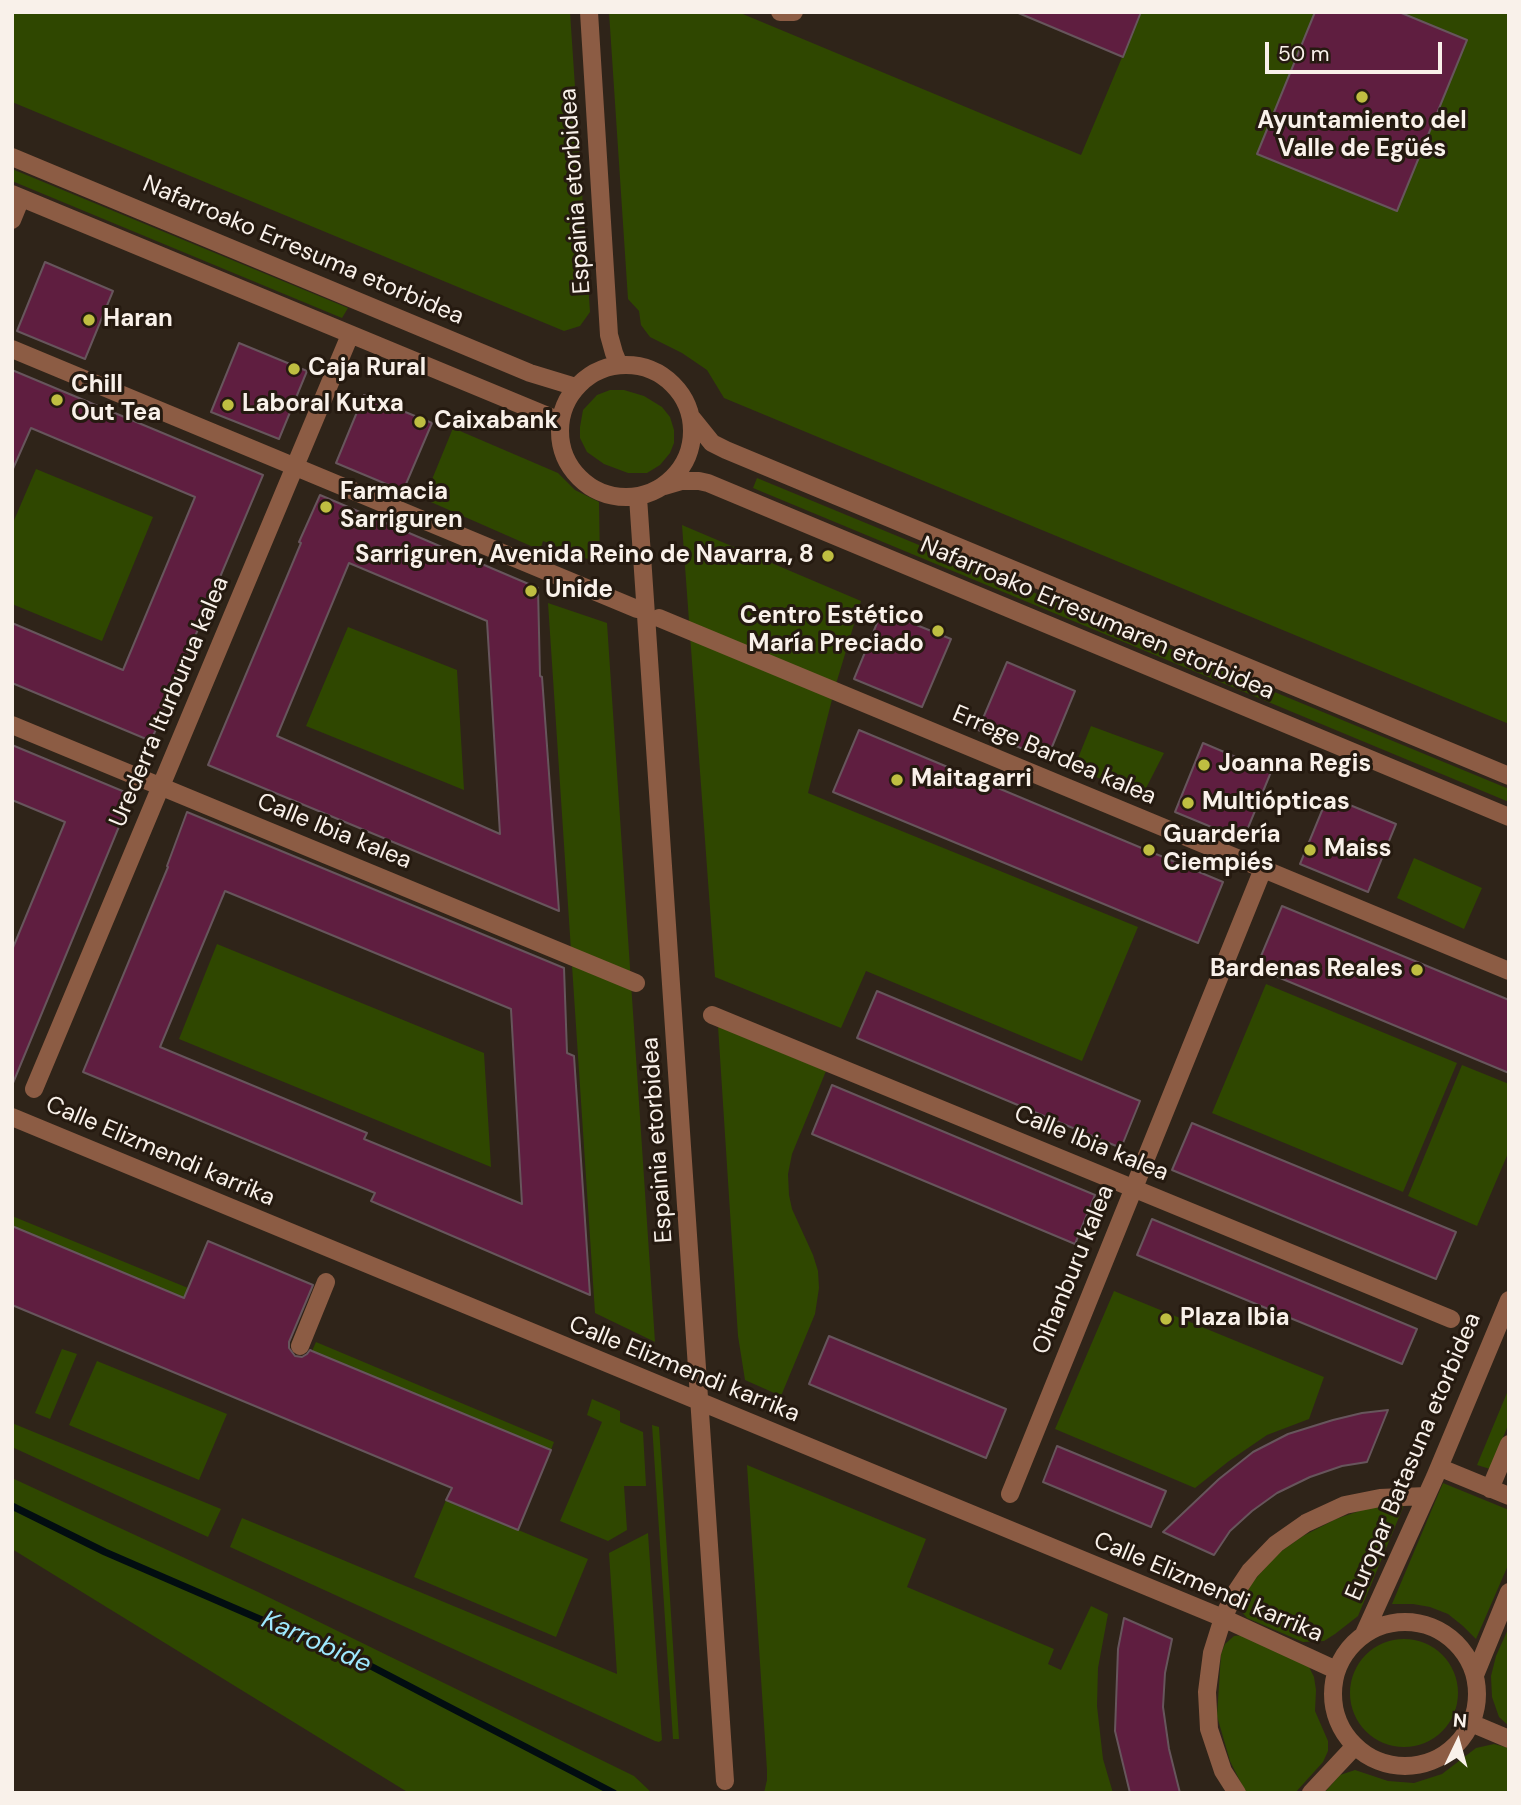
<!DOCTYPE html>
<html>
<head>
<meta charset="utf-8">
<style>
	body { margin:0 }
	#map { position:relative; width:1521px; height:1805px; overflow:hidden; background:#2f2419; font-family:"DM Sans",sans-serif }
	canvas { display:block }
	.frame { position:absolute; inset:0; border:14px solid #f9f1ea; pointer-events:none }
	.north { position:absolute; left:1423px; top:1707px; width:70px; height:70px; -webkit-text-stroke:5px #251a10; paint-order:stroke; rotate:5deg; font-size:19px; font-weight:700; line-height:28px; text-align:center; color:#f9f1ea }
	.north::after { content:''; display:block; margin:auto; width:24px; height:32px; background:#f9f1ea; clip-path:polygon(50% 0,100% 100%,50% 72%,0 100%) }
	.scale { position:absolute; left:1265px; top:42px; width:177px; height:32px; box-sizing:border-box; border:4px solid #f9f1ea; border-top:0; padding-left:9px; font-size:21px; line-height:24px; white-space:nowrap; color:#f9f1ea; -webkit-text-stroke:5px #251a10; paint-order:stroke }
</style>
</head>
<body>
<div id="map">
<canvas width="1521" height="1805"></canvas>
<div class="frame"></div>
<div class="north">N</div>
<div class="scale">50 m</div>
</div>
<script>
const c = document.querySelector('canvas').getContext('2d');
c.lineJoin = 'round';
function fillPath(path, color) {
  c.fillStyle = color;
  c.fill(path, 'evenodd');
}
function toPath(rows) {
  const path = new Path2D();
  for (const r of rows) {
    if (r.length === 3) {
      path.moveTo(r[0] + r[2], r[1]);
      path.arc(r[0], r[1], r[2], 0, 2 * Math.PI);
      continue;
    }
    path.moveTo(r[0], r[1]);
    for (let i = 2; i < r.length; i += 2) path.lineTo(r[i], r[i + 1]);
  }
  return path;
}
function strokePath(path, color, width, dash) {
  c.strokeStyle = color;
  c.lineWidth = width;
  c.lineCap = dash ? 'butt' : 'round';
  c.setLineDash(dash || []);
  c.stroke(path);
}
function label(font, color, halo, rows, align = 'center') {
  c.font = font + ' "DM Sans",sans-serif';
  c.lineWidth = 6;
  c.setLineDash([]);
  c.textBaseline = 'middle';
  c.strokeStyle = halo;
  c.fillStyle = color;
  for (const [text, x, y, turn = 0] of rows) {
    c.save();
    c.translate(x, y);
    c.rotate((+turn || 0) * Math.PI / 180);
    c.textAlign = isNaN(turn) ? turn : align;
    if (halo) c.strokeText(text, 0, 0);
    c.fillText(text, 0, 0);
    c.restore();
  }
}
fillPath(toPath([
	[12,12,570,12,590,312,580,326,564,331,12,102],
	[609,12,738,12,1081,155,1141,12,1509,12,1509,724,724,398,707,370,682,353,650,337,641,325,639,311,628,299],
	[12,169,348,308,342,318,12,181],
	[610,390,624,390,644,396,662,407,670,417,674,430,674,443,670,453,660,465,647,473,628,473,604,464,587,452,580,438,580,427,583,410,597,395],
	[453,428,558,473,575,490,599,502,600,564,543,541,540,550,424,499],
	[36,469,153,517,102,641,12,604,12,525],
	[757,478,1509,789,1509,802,753,488],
	[682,525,861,601,836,684,808,793,1138,927,1082,1061,866,971,841,1028,715,977],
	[548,603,607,623,655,1342,595,1313],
	[348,627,457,670,464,790,306,726],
	[1091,726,1164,753,1142,796,1074,768],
	[1414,858,1482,888,1464,929,1397,898],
	[217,944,484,1053,491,1167,179,1039],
	[1266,984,1457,1063,1403,1192,1212,1113],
	[718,1026,826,1071,792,1154,788,1174,789,1195,792,1209,813,1255,818,1271,819,1288,815,1314,781,1396,745,1380,738,1336],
	[1462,1065,1509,1084,1509,1151,1477,1226,1408,1196],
	[12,1216,188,1288,184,1298,12,1226],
	[1114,1291,1324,1377,1309,1419,1267,1435,1229,1461,1195,1488,1055,1429],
	[316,1342,554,1442,551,1450,312,1351],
	[62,1349,77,1354,50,1419,35,1413],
	[97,1361,227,1414,199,1480,69,1425],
	[1509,1388,1509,1423,1490,1469,1477,1465],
	[592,1399,620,1411,620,1422,643,1432,646,1486,624,1486,627,1530,608,1541,560,1521,602,1422,587,1415],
	[12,1423,221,1509,208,1537,12,1447],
	[652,1425,659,1427,679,1739,673,1739],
	[747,1465,926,1539,907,1587,1054,1649,1048,1664,1061,1670,1091,1606,1108,1614,1098,1668,1097,1706,1103,1759,1113,1793,764,1793,767,1780,767,1770],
	[12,1478,256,1591,634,1776,652,1793,409,1793,12,1549],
	[1443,1483,1509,1510,1509,1563,1476,1639,1463,1626,1448,1614,1430,1607,1413,1604,1392,1604],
	[446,1500,588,1559,556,1637,414,1577],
	[1404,1505,1358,1616,1335,1634,1324,1641,1303,1642,1247,1618,1241,1611,1242,1599,1252,1583,1276,1555,1303,1536,1336,1519,1368,1508],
	[242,1518,617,1674,609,1553,648,1533,662,1740,659,1742,655,1741,230,1547],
	[1509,1627,1509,1726,1499,1717,1492,1697,1491,1676,1496,1656],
	[1244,1635,1308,1665,1314,1677,1316,1690,1315,1711,1328,1741,1328,1751,1323,1762,1295,1793,1246,1793,1230,1761,1217,1716,1221,1654,1225,1644,1234,1636],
	[1404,1693,54],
	[1494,1744,1509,1748,1509,1793,1324,1793,1340,1775,1355,1770,1388,1781,1414,1783,1442,1774,1476,1748]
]), '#2f4700');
strokePath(toPath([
	[12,1506,105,1552,255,1617,361,1661,614,1793]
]), '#020d11', 7);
const building = toPath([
	[1016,12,1141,12,1123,57,1016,12],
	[1315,12,1399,12,1467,40,1397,211,1257,154,1315,12],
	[45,262,113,291,85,359,17,331,45,262],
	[239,343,307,371,279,439,211,412,239,343],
	[12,370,263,475,151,741,12,683,12,623,123,670,195,497,31,428,12,471,12,370],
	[364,395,432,423,403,491,336,463,364,395],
	[320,495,538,588,540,676,542,677,559,911,208,765,301,543,299,542,320,495],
	[349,563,487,621,500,834,277,736,349,563],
	[882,611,951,639,922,707,854,679,882,611],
	[1007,662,1075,691,1047,759,978,730,1007,662],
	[859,730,1223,882,1198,943,833,792,859,730],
	[1203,743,1271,772,1243,840,1175,812,1203,743],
	[12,745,132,795,13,1083,12,950,65,822,12,800,12,745],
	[1328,796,1396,824,1368,892,1300,864,1328,796],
	[187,812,564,968,567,1053,574,1056,590,1295,371,1201,375,1193,83,1072,168,867,167,866,187,812],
	[225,891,511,1009,522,1204,364,1139,367,1133,160,1047,225,891],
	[1282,906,1509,1000,1509,1073,1256,968,1282,906],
	[877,991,1140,1101,1121,1148,857,1038,877,991],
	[832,1085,1095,1195,1075,1244,812,1134,832,1085],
	[1192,1123,1456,1232,1436,1279,1172,1170,1192,1123],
	[1152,1219,1417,1329,1402,1364,1137,1255,1152,1219],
	[12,1226,184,1298,208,1241,313,1285,289,1342,289,1348,295,1356,302,1357,307,1354,310,1350,312,1351,551,1450,518,1530,446,1500,452,1488,12,1305,12,1226],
	[829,1336,1006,1409,986,1458,809,1384,829,1336],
	[1388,1410,1367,1462,1342,1466,1310,1477,1277,1493,1252,1511,1230,1531,1214,1555,1163,1532,1219,1479,1253,1452,1288,1434,1333,1420,1362,1413,1388,1410],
	[1057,1446,1166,1491,1151,1527,1043,1482,1057,1446],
	[1124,1618,1172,1639,1165,1673,1163,1707,1169,1749,1180,1793,1130,1793,1115,1731,1118,1649,1124,1618]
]);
fillPath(building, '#5f1e40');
strokePath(building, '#67555c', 2);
strokePath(toPath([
	[589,12,609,335,614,353,619,365],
	[780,12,794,12],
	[12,157,530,373,576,387],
	[12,194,560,421],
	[12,220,21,198],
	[12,349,637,609],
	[626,431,66],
	[691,417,712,443,726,450,1509,776],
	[664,486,681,481,699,481,708,483,1509,817],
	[638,497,725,1781],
	[659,618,1509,971],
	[12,725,636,983],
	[712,1015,1451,1319],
	[34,1089,350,335],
	[12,1117,1223,1618,1336,1670],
	[300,1346,326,1282],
	[1448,1471,1509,1496],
	[1490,1489,1509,1444],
	[1010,1494,1263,869],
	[1405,1694,72],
	[1364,1634,1435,1477,1509,1300],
	[1475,1675,1509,1592],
	[1471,1723,1509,1739],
	[1237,1793,1223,1771,1209,1729,1207,1692,1212,1653,1223,1618,1234,1595,1250,1571,1276,1544,1306,1523,1345,1505,1380,1498,1426,1496],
	[1311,1793,1355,1746]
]), '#8c5c44', 18);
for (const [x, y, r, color] of [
	[1362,97,7,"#bfbe41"],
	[89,320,7,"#bfbe41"],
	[294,369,7,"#bfbe41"],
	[57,400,7,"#bfbe41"],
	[228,405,7,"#bfbe41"],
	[420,422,7,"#bfbe41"],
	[326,507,7,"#bfbe41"],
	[828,556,7,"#bfbe41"],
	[531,591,7,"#bfbe41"],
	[938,631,7,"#bfbe41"],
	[1204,765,7,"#bfbe41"],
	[897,780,7,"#bfbe41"],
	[1188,803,7,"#bfbe41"],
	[1149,850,7,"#bfbe41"],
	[1310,850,7,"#bfbe41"],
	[1417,970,7,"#bfbe41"],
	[1166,1319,7,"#bfbe41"]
]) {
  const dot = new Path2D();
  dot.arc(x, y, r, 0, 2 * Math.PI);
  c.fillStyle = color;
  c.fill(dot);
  strokePath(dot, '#251a10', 2.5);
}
label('bold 24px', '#f9f1ea', '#251a10', [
	["Ayuntamiento del",1362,122,"center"],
	["Valle de Egüés",1362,150,"center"],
	["Haran",103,320],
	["Caja Rural",308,369],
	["Chill",71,386],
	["Out Tea",71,414],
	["Laboral Kutxa",242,405],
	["Caixabank",434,422],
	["Farmacia",340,493],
	["Sarriguren",340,521],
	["Sarriguren, Avenida Reino de Navarra, 8",814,556,"right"],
	["Unide",545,591],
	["Centro Estético",924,617,"right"],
	["María Preciado",924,645,"right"],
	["Joanna Regis",1218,765],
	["Maitagarri",911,780],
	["Multiópticas",1202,803],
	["Guardería",1163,836],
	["Ciempiés",1163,864],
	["Maiss",1324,850],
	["Bardenas Reales",1403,970,"right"],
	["Plaza Ibia",1180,1319]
], 'left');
label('24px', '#f9f1ea', '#251a10', [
	["Espainia etorbidea",576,191,-94],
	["Nafarroako Erresuma etorbidea",303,251,23],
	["Nafarroako Erresumaren etorbidea",1097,619,23],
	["Urederra Iturburua kalea",170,702,-67],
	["Errege Bardea kalea",1054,756,23],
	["Calle Ibia kalea",334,832,22],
	["Espainia etorbidea",658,1140,-94],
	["Calle Ibia kalea",1091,1144,22],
	["Calle Elizmendi karrika",160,1152,23],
	["Oihanburu kalea",1074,1270,-68],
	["Calle Elizmendi karrika",684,1370,22],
	["Europar Batasuna etorbidea",1414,1457,-67],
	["Calle Elizmendi karrika",1208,1588,23]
]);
label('italic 26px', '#9ee8fe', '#251a10', [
	["Karrobide",316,1643,24]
]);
</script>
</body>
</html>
